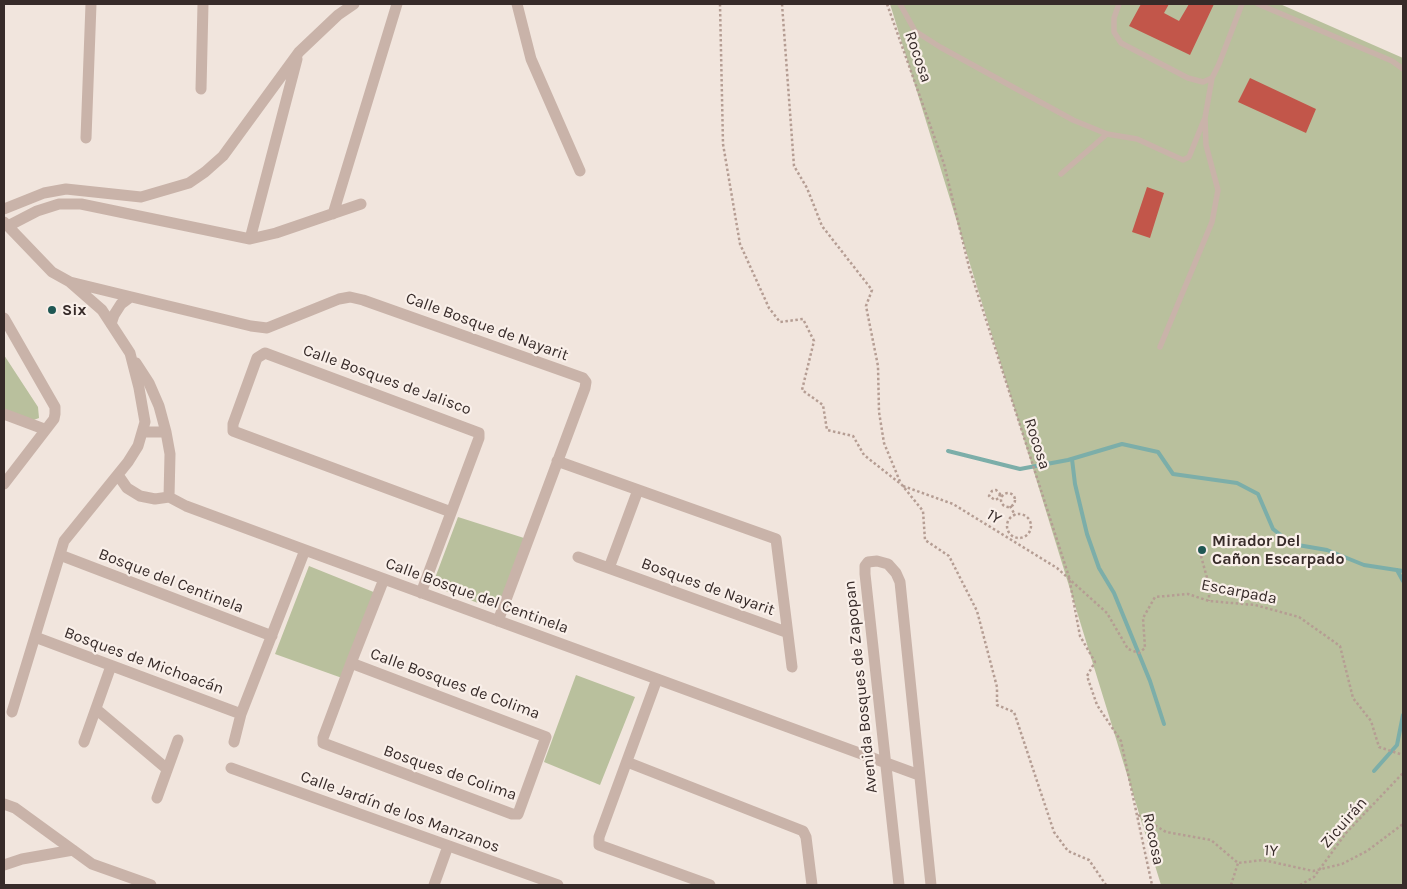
<!DOCTYPE html>
<html>
<head>
<meta charset="utf-8">
<style>
	body { margin:0 }
	#map { position:relative; width:1407px; height:889px; overflow:hidden; background:#f1e5dd; font-family:Karla,sans-serif }
	canvas { display:block }
	.frame { position:absolute; inset:0; border:5px solid #372b29; pointer-events:none }
</style>
</head>
<body>
<div id="map">
<canvas width="1407" height="889"></canvas>
<div class="frame"></div>
</div>
<script>
const c = document.querySelector('canvas').getContext('2d');
c.lineJoin = 'round';
function fillPath(path, color) {
  c.fillStyle = color;
  c.fill(path, 'evenodd');
}
function toPath(rows) {
  const path = new Path2D();
  for (const r of rows) {
    if (r.length === 3) {
      path.moveTo(r[0] + r[2], r[1]);
      path.arc(r[0], r[1], r[2], 0, 2 * Math.PI);
      continue;
    }
    path.moveTo(r[0], r[1]);
    for (let i = 2; i < r.length; i += 2) path.lineTo(r[i], r[i + 1]);
  }
  return path;
}
function strokePath(path, color, width, dash) {
  c.strokeStyle = color;
  c.lineWidth = width;
  c.lineCap = dash ? 'butt' : 'round';
  c.setLineDash(dash || []);
  c.stroke(path);
}
function label(font, color, halo, rows, align = 'center') {
  c.font = font + ' Karla,sans-serif';
  c.lineWidth = 4.5;
  c.setLineDash([]);
  c.textBaseline = 'middle';
  c.strokeStyle = halo;
  c.fillStyle = color;
  for (const [text, x, y, turn = 0] of rows) {
    c.save();
    c.translate(x, y);
    c.rotate((+turn || 0) * Math.PI / 180);
    c.textAlign = isNaN(turn) ? turn : align;
    if (halo) c.strokeText(text, 0, 0);
    c.fillText(text, 0, 0);
    c.restore();
  }
}
fillPath(toPath([
	[890,4,1280,4,1403,58,1403,885,1161,885],
	[4,355,38,407,39,418,31,421,4,410],
	[458,517,524,538,497,610,432,586],
	[309,566,376,593,342,678,275,654],
	[576,675,635,697,600,785,544,762]
]), '#b9c09d');
strokePath(toPath([
	[948,451,1020,469,1068,460,1122,444,1158,452,1173,474,1237,483,1258,494,1273,529,1292,544,1327,550,1364,565,1403,571],
	[1072,459,1075,484,1087,534,1099,568,1114,593,1150,681,1164,724],
	[1397,570,1403,581],
	[1374,771,1397,745,1403,715]
]), '#7caea9', 4);
fillPath(toPath([
	[1141,4,1169,4,1164,13,1179,21,1189,4,1214,4,1190,55,1129,26],
	[1250,78,1316,109,1306,133,1238,102],
	[1147,187,1164,193,1150,238,1132,232]
]), '#c2564a');
strokePath(toPath([
	[720,4,723,144,740,244,769,308,780,322,803,319,814,341,802,390,823,405,827,430,853,436,864,455,902,485,923,511,925,540,949,556,977,611,997,687,997,705,1014,712,1054,832,1068,851,1089,860,1106,885],
	[782,4,794,166,807,188,822,226,872,290,866,306,878,366,879,412,884,443,901,484],
	[887,4,944,164,969,267,1069,577,1080,636,1095,662,1087,676,1097,705,1121,741,1152,885],
	[903,486,953,504,1057,568,1107,613,1128,649,1139,653,1145,648,1143,618,1155,597,1188,594,1209,601,1255,605,1299,617,1340,646,1353,698,1371,721,1379,747,1403,755],
	[1008,500,7],
	[1000,494,999,498,995,500,989,496,992,491,996,490,1000,494,1001,496,1002,497],
	[1010,506,1015,515],
	[1019,526,12],
	[1201,556,1209,585,1209,601],
	[1138,815,1166,832,1211,840,1238,863,1263,860,1313,871,1342,864,1367,851,1403,824],
	[1231,885,1238,863],
	[1300,885,1314,877,1346,833,1403,773]
]), '#b59d93', 2.5, [2.5, 2.5]);
strokePath(toPath([
	[900,4,915,31,940,47,1073,120,1107,134],
	[1119,4,1114,18,1114,32,1121,43,1188,78,1203,82,1212,78,1219,64,1242,4],
	[1258,4,1392,61,1403,69],
	[1061,174,1107,134,1137,139,1183,160,1189,157,1204,120],
	[1160,347,1212,222,1218,190,1206,145,1205,118,1212,78]
]), '#c9b3a9', 5.5);
strokePath(toPath([
	[517,4,531,59,580,171],
	[201,89,203,4],
	[86,138,91,4],
	[4,209,44,193,66,189,141,197,189,183,205,172,223,156,299,52,338,15,354,4],
	[333,214,397,4],
	[4,222,52,272,70,282,102,310,130,353,139,388,145,422,138,446,128,462,64,541,12,712],
	[8,226,37,211,59,204,81,204,250,239,276,233,361,204],
	[250,239,297,59],
	[70,282,251,326,267,328,339,299,350,297,363,300,583,378,586,382,585,388,498,621],
	[4,318,55,407,55,414,54,419,4,484],
	[111,324,114,315,121,304,129,298],
	[136,363,149,383,159,406,166,432,170,454,169,497],
	[4,414,44,429],
	[143,432,166,432],
	[557,461,776,539,792,667],
	[118,475,127,488,140,496,155,499,169,497],
	[169,497,186,506,305,550,919,775],
	[60,555,272,636],
	[578,557,786,632],
	[609,568,638,490],
	[421,593,479,438,479,433,265,353,257,358,233,424,233,431,451,512],
	[35,637,241,714],
	[351,663,546,737,518,814,512,814,323,743,323,738,351,663,384,579],
	[657,679,599,837,599,845,710,885],
	[96,709,167,769],
	[84,742,111,666],
	[234,742,241,714,305,550],
	[627,762,803,831,806,837,812,885],
	[231,768,558,885],
	[157,798,178,740],
	[4,804,15,808,92,864,151,885],
	[4,865,22,859,73,850],
	[434,885,448,846],
	[899,885,865,574,865,566,868,562,877,561,888,564,896,573,900,582,931,885]
]), '#c9b3a9', 11);
for (const [x, y, r, color] of [
	[52,310,5,"#1f5753"],
	[1202,550,5,"#1f5753"]
]) {
  const dot = new Path2D();
  dot.arc(x, y, r, 0, 2 * Math.PI);
  c.fillStyle = color;
  c.fill(dot);
  strokePath(dot, '#f9efe9', 2);
}
label('16px', '#372b29', '#f9efe9', [
	["Rocosa",918,57,71],
	["Calle Bosque de Nayarit",487,327,20],
	["Calle Bosques de Jalisco",387,380,20],
	["Rocosa",1037,444,72],
	["1Y",994,517,32],
	["Bosque del Centinela",171,581,21],
	["Bosques de Nayarit",708,587,20],
	["Escarpada",1239,592,11],
	["Calle Bosque del Centinela",477,596,20],
	["Bosques de Michoacán",144,661,20],
	["Calle Bosques de Colima",455,684,20],
	["Avenida Bosques de Zapopan",861,687,-96],
	["Bosques de Colima",450,773,19],
	["Calle Jardín de los Manzanos",400,812,20],
	["Zicuirán",1344,823,-49],
	["Rocosa",1153,839,78],
	["1Y",1271,851,4]
]);
label('bold 16px', '#372b29', '#f9efe9', [
	["Six",62,310],
	["Mirador Del",1212,541],
	["Cañon Escarpado",1212,559]
], 'left');
</script>
</body>
</html>
